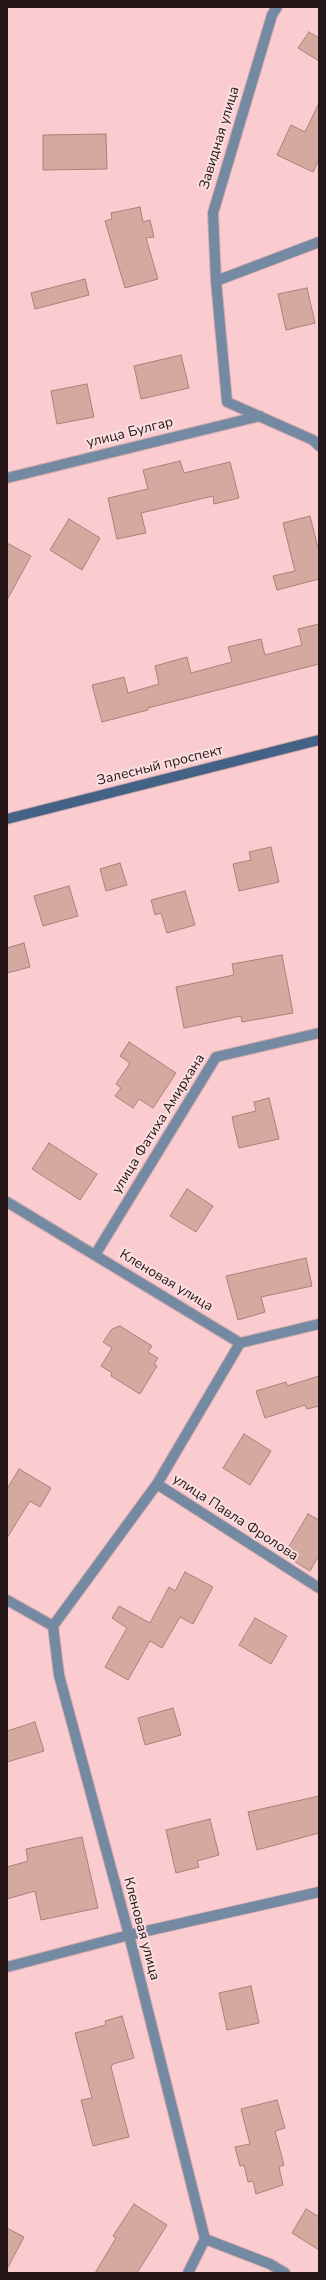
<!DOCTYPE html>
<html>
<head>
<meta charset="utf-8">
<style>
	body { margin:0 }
	#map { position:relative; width:326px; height:2280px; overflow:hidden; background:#facccf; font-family:"Nunito Sans",sans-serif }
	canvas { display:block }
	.frame { position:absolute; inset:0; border:8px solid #261618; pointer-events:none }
</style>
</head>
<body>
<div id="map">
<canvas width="326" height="2280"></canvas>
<div class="frame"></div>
</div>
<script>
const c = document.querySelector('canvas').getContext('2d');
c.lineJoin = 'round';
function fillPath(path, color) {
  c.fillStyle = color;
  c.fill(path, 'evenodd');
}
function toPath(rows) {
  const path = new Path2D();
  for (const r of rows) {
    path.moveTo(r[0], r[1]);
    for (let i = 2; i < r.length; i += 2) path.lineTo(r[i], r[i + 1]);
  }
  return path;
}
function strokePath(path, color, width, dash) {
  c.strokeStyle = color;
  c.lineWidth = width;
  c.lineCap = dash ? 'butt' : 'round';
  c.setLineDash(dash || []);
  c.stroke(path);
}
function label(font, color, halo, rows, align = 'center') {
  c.font = font + ' "Nunito Sans",sans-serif';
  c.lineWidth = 4;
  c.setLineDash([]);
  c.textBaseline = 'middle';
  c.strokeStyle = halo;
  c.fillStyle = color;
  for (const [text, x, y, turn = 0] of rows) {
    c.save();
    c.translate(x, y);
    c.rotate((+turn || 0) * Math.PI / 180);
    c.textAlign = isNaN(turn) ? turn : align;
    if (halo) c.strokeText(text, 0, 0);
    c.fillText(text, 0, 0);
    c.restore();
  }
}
const building = toPath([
	[309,32,319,38,319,61,298,48,309,32],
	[319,103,319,159,313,172,277,155,291,125,305,132,319,103],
	[106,134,107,169,43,170,43,135,106,134],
	[140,207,143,222,150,220,154,237,146,238,158,279,125,288,105,221,112,219,111,213,140,207],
	[85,279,89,295,35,309,31,293,85,279],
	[307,288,315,323,286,330,278,294,307,288],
	[181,355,189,388,141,399,134,366,181,355],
	[87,384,94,417,57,424,51,391,87,384],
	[180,461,184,473,230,462,239,498,214,504,213,496,141,513,146,533,117,539,108,498,148,489,143,470,180,461],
	[310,516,319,552,319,579,277,590,273,576,295,571,283,523,310,516],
	[69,519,100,538,82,570,50,550,69,519],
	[7,543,31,556,7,600,7,543],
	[319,624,319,664,148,708,148,710,102,722,92,685,124,677,128,693,159,684,155,666,187,657,191,673,232,662,228,647,261,639,265,655,302,645,298,629,319,624],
	[271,847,279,882,239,891,233,864,251,860,249,852,271,847],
	[120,863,127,885,106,891,100,869,120,863],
	[69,886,78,916,43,926,34,896,69,886],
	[185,891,195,925,167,933,161,913,155,915,151,900,185,891],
	[24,943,30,967,7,973,7,948,24,943],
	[282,955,293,1013,242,1022,241,1016,184,1028,176,987,234,975,232,964,282,955],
	[129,1042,176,1073,153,1108,139,1099,133,1108,115,1096,121,1088,116,1084,130,1063,120,1056,129,1042],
	[269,1098,279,1139,239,1148,232,1117,256,1111,254,1102,269,1098],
	[49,1143,97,1174,80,1200,32,1169,49,1143],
	[187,1189,213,1206,196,1232,170,1216,187,1189],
	[306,1258,312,1286,261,1297,265,1312,238,1320,226,1276,306,1258],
	[120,1326,152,1346,148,1352,158,1358,154,1364,157,1366,140,1394,111,1376,112,1373,101,1366,112,1348,103,1342,112,1329,120,1326],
	[319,1376,319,1406,307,1409,305,1405,265,1418,256,1391,286,1382,287,1386,319,1376],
	[244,1434,271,1451,250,1485,223,1468,244,1434],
	[19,1469,51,1488,40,1507,30,1501,7,1538,7,1489,19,1469],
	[308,1514,319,1520,319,1555,310,1571,284,1555,308,1514],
	[185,1572,213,1587,193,1624,180,1617,162,1648,150,1641,128,1680,105,1667,127,1628,112,1618,119,1606,150,1623,169,1587,175,1591,185,1572],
	[255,1618,287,1636,271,1664,239,1645,255,1618],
	[173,1708,181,1735,145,1745,138,1718,173,1708],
	[35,1722,44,1751,7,1762,7,1731,35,1722],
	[319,1796,319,1833,257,1850,248,1812,319,1796],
	[210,1819,219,1855,197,1861,199,1867,176,1873,166,1830,210,1819],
	[82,1837,98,1908,41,1920,35,1891,7,1899,7,1867,28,1861,26,1849,82,1837],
	[251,1986,259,2023,227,2030,219,1993,251,1986],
	[122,2016,134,2058,113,2064,111,2067,129,2137,93,2146,81,2100,92,2098,75,2033,106,2025,105,2021,122,2016],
	[277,2100,285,2128,275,2131,284,2165,279,2167,283,2185,256,2194,253,2181,248,2182,244,2165,240,2166,235,2147,250,2144,241,2109,277,2100],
	[134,2204,167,2225,137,2273,95,2273,116,2238,113,2236,134,2204],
	[306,2209,319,2217,319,2250,292,2233,306,2209],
	[7,2228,24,2237,7,2269,7,2228]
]);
fillPath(building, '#d4aaa0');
strokePath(building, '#a98178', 1);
const minor = toPath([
	[277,7,272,15,213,213,216,281,227,402,313,440,319,446],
	[216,281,319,242],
	[7,478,260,416],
	[7,1202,240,1343,319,1324],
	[95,1255,216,1057,319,1033],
	[157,1484,319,1588],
	[7,1600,53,1626,157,1484,240,1343],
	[53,1626,59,1675,129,1935,205,2239],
	[7,1967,129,1935,319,1892],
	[205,2239,270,2264,285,2273],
	[188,2273,205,2239]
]);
const secondary = toPath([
	[7,819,319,740]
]);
strokePath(minor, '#d4abae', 12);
strokePath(secondary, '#d4abae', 12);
strokePath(minor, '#7489a2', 10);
strokePath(secondary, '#446286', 10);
label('14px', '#261618', '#fbdee0', [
	["Завидная улица",220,138,-73],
	["улица Булгар",130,433,-14],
	["Залесный проспект",160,766,-14],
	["улица Фатиха Амирхана",159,1124,-58],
	["Кленовая улица",166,1281,31],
	["улица Павла Фролова",235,1518,33],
	["Кленовая улица",141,1929,75]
]);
</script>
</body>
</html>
